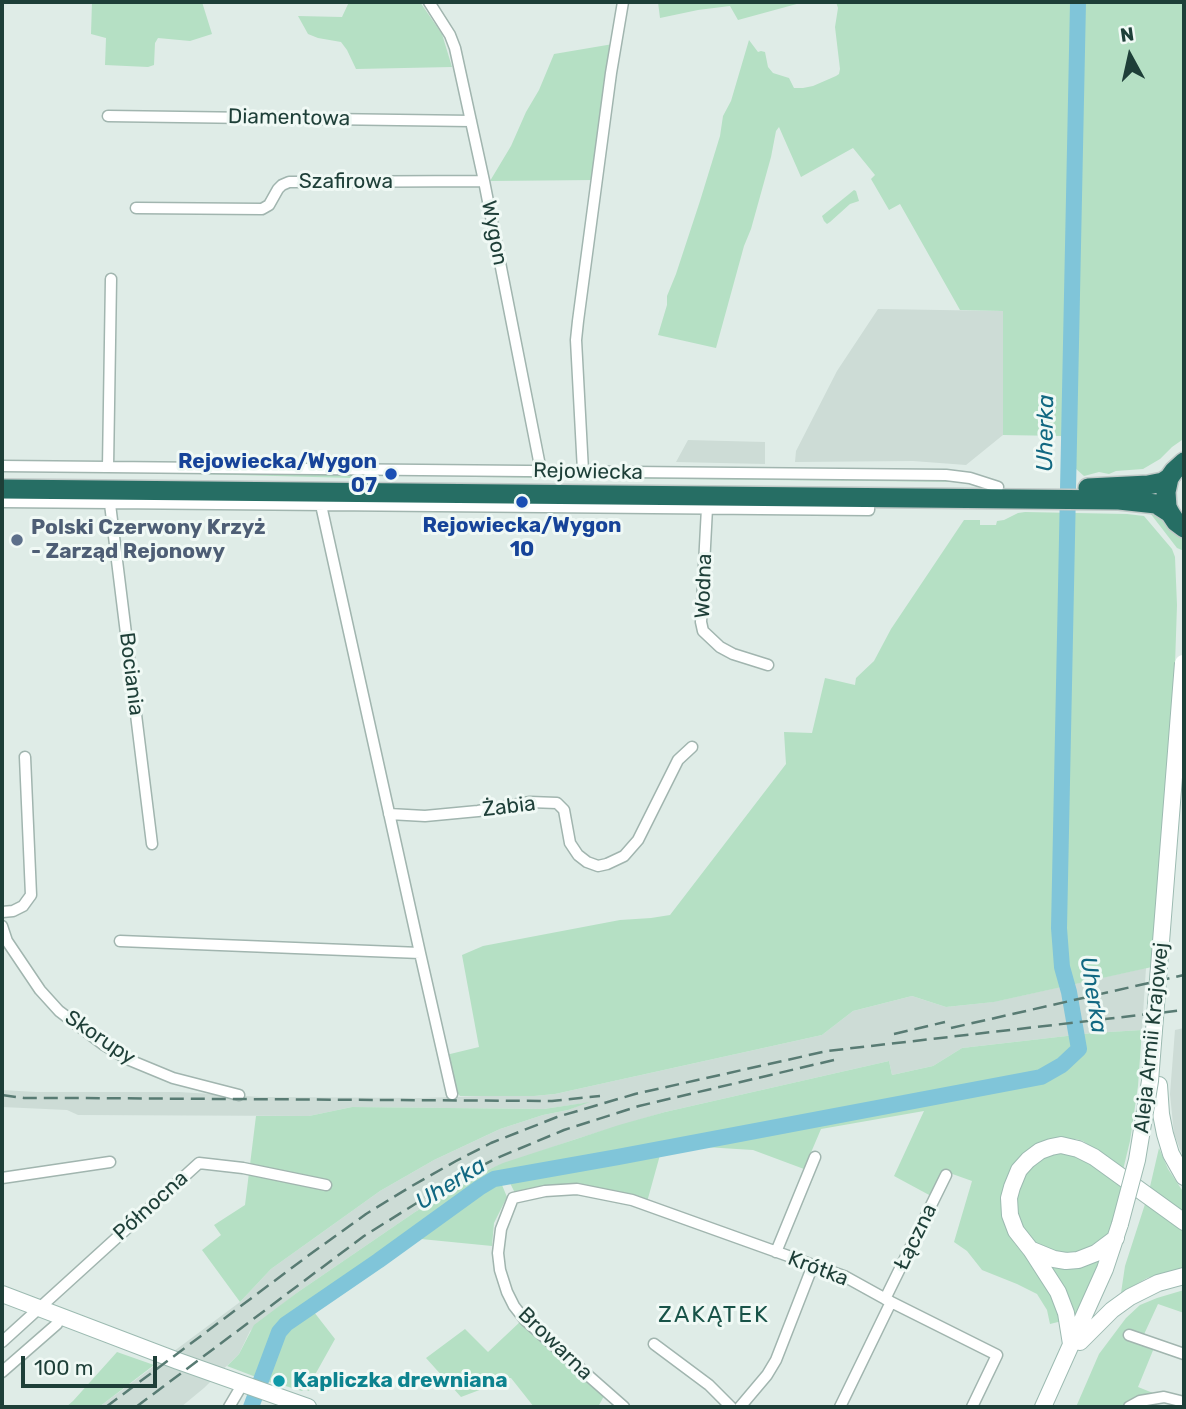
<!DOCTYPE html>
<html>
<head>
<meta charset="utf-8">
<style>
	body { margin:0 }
	#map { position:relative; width:1186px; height:1409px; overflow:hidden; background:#dfece7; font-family:Rubik,sans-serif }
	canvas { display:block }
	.frame { position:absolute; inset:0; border:4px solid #1e3f38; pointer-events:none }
	.north { position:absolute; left:1095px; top:21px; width:70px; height:70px; -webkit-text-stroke:5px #f0f9f5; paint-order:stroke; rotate:352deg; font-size:19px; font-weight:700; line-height:28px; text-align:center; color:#1e3f38 }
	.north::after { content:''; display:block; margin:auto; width:24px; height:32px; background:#1e3f38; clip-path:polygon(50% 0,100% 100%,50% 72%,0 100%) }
	.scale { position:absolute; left:21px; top:1356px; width:136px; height:32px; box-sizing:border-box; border:4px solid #1e3f38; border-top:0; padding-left:9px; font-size:21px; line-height:24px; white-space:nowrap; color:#1e3f38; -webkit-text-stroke:5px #f0f9f5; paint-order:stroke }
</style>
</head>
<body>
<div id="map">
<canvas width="1186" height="1409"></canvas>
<div class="frame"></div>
<div class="north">N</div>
<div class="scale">100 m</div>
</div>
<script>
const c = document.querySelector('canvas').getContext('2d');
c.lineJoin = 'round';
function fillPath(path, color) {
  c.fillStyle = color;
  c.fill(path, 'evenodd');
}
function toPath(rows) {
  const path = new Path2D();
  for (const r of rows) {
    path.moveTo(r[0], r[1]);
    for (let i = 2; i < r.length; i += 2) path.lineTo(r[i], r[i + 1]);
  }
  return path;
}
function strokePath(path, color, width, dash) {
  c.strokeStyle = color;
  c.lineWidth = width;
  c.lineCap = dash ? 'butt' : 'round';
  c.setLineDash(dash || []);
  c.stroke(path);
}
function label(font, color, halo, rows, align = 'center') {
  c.font = font + ' Rubik,sans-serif';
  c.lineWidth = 6;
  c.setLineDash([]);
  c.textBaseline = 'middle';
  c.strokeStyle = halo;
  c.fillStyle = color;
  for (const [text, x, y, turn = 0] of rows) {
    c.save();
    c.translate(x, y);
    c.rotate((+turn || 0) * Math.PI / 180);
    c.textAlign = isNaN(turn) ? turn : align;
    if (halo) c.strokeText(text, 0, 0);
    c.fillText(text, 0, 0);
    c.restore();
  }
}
fillPath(toPath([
	[878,309,1003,311,1003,435,966,465,913,461,795,462,796,451,837,371],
	[688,440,765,442,765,464,676,462],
	[1146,968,1142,1030,1093,1033,962,1048,933,1066,892,1075,889,1061,665,1112,576,1139,490,1169,415,1212,298,1292,250,1331,239,1354,204,1388,181,1407,99,1407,240,1302,271,1269,380,1191,434,1160,500,1129,543,1115,568,1110,585,1103,544,1109,352,1107,309,1116,78,1115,67,1110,2,1107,2,1090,36,1092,179,1092,261,1097,422,1098,482,1096,534,1096,555,1094,822,1035,853,1011,912,996,946,1007,993,1002],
	[1184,1028,1184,1159,1174,1134,1170,1094,1175,1030]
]), '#cddcd6');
fillPath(toPath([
	[92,2,202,2,212,34,190,41,158,38,155,43,154,65,148,67,105,65,106,38,91,34],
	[349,2,420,2,442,34,452,67,356,69,347,50,341,42,318,38,308,34,298,16,342,17],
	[658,2,804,2,738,20,730,6,698,10,660,18],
	[836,2,1184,2,1184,432,1182,440,1172,447,1160,459,1143,469,1116,471,1109,474,1099,472,1084,476,1066,460,1061,436,1003,435,1003,311,960,310,900,204,889,210,871,179,875,175,853,148,801,177,779,127,776,131,771,157,751,229,744,246,716,348,658,335,667,305,667,296,676,274,700,201,720,136,723,116,731,101,749,40,758,52,761,51,765,52,768,67,773,73,789,78,794,88,803,88,813,86,836,76,839,74,840,69,835,27,838,8],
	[613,44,595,180,490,181,511,146,526,112,539,90,554,54],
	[854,190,856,191,859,201,850,204,830,222,827,224,824,221,822,216],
	[198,470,376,474,352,478,198,474],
	[475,473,918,477,967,482,475,477],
	[1151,509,1180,534,1183,540,1184,551,1177,548,1150,513],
	[1025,512,1127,514,1144,516,1172,549,1175,557,1177,605,1175,665,1152,967,994,1002,946,1007,912,996,853,1011,822,1035,555,1094,534,1096,460,1096,454,1089,446,1055,479,1047,462,955,483,946,620,920,651,918,670,915,786,764,784,732,812,733,825,678,855,685,856,678,874,661,891,629,964,520,980,520,980,525,996,525,997,521,1004,520,1018,513],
	[1142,1030,1138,1086,1130,1141,1123,1170,1083,1141,1076,1139,1055,1139,1040,1142,1030,1149,1004,1221,1006,1227,1015,1244,1049,1285,1062,1321,1050,1324,1047,1310,1037,1294,1017,1284,982,1270,967,1251,954,1242,972,1181,944,1171,931,1196,894,1176,924,1111,821,1129,804,1169,753,1150,705,1147,660,1155,647,1202,609,1192,516,1195,510,1183,502,1185,507,1197,494,1223,492,1246,421,1239,314,1312,335,1339,316,1373,309,1391,304,1389,302,1391,279,1384,269,1382,227,1366,239,1354,254,1325,298,1292,415,1212,490,1169,503,1163,619,1125,665,1112,889,1061,892,1075,933,1066,962,1048,1093,1033],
	[590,1102,568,1110,543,1115,500,1129,434,1160,380,1191,271,1269,240,1302,202,1250,221,1235,214,1225,245,1205,256,1116,309,1116,352,1107,544,1109],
	[1159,1148,1168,1169,1184,1193,1184,1215,1149,1191],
	[1055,1152,1071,1152,1123,1183,1113,1223,1108,1234,1088,1248,1089,1251,1059,1255,1031,1241,1020,1225,1016,1201,1021,1178,1040,1158],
	[1146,1201,1184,1228,1184,1268,1147,1278,1121,1293,1125,1266],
	[1104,1255,1073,1326,1046,1262],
	[1184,1290,1184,1313,1158,1304,1140,1343,1154,1348,1138,1387,1158,1395,1139,1399,1123,1407,1076,1407,1099,1354,1126,1318,1140,1305,1157,1298],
	[521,1321,539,1340,604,1396,598,1407,534,1407,511,1378,503,1378,490,1386,461,1397,426,1358,465,1329,488,1352],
	[117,1352,154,1365,99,1407,66,1407,73,1401]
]), '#b5e0c4');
strokePath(toPath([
	[251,1407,279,1332,286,1324,378,1261,479,1188,494,1179,618,1157,1041,1077,1062,1065,1079,1049,1069,992,1062,967,1059,928,1078,2]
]), '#80c5d9', 16);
const street = toPath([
	[429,2,450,35,455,48,484,181,541,471],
	[108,116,471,121],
	[136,208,262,209,269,205,278,189,282,185,289,182,484,181],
	[2,466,946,475,970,478,998,487],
	[108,467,111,279],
	[583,471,576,340,578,321,611,73,623,2],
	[2,502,869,510,869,497],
	[110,504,152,844],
	[707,508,701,622,703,631,720,647,733,654,768,665],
	[389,814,425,816,478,811,530,802,557,803,564,810,570,843,578,855,587,862,598,866,607,864,624,856,638,840,678,760,692,747],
	[2,912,13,911,23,906,31,895,25,757],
	[2,926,7,941,40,990,59,1011,104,1045,127,1059,173,1078,239,1095],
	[120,941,420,953,321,505],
	[420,953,452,1094],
	[2,1178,110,1162],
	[776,1252,815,1157],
	[885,1299,946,1175],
	[1129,1335,1184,1354],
	[2,1342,199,1163,243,1168,326,1185],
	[654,1344,709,1385,731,1407],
	[2,1372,57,1324,60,1316],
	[229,1407,242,1385],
	[624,1407,525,1320,514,1306,507,1292,500,1270,498,1253,501,1229,513,1198,545,1191,577,1189,632,1200,844,1276,891,1302,997,1355,972,1407],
	[740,1407,767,1375,776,1360,813,1265],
	[840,1407,891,1302],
	[1129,1407,1140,1401,1164,1397,1184,1402]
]);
const secondary = toPath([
	[1159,1085,1161,1114,1165,1134,1171,1154,1184,1177],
	[1032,1250,1054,1259,1066,1261,1078,1260,1096,1253,1116,1238],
	[2,1294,178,1361,308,1407],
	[1080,1342,1112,1310,1130,1297,1158,1283,1184,1276],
	[1071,1344,1066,1313,1058,1292,1031,1250,1016,1231,1010,1215,1009,1198,1012,1187,1019,1170,1028,1160,1040,1151,1051,1147,1061,1145,1078,1149,1094,1157,1184,1222],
	[1043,1407,1105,1269,1120,1224]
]);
const highway = toPath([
	[1184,462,1174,471,1169,478,1166,492,1167,507,1170,513,1176,522,1184,528],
	[1088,488,1148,485,1163,482,1169,478],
	[2,489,1119,500,1156,504,1170,513]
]);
strokePath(street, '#a1b5af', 13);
strokePath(secondary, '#9cbab1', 18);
strokePath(highway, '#c0c9c7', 22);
strokePath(street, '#fff', 10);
strokePath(secondary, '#fff', 16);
strokePath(highway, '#266e64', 19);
strokePath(toPath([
	[951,1028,1184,975],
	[894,1034,945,1022],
	[2,1095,24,1098,69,1098,552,1101,600,1096],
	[106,1407,309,1255,366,1214,410,1187,456,1161,491,1143,557,1117,635,1094,827,1051,1184,1010],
	[136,1407,364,1236,452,1181,497,1158,564,1130,639,1106,834,1060]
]), '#587b73', 2.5, [14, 7]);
const secondaryBridge = toPath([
	[1120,1224,1137,1160,1150,1081,1183,663]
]);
strokePath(secondaryBridge, '#9cbab1', 18, []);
strokePath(secondaryBridge, '#fff', 16);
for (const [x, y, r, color] of [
	[391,474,7,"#1a4fb4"],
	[522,502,7,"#1a4fb4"],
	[17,540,7,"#5c6f8a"],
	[279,1381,7,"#0f9aa8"]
]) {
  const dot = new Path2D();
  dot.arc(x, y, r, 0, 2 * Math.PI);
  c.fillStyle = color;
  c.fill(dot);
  strokePath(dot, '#f0f9f5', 2.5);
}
label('21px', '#1e3f38', '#f0f9f5', [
	["Diamentowa",289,118,1],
	["Szafirowa",346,182],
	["Wygon",494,233,79],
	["Rejowiecka",588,472,1],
	["Wodna",704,586,-88],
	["Bociania",131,674,83],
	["Żabia",509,807,-7],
	["Skorupy",100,1038,34],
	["Aleja Armii Krajowej",1152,1038,-84],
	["Północna",151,1206,-42],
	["Łączna",916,1237,-64],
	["Krótka",818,1269,21],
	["Browarna",555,1344,44]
]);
label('bold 21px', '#164399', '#f0f9f5', [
	["Rejowiecka/Wygon",377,462],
	["07",377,486],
	["Rejowiecka/Wygon",522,526,"center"],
	["10",522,550,"center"]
], 'right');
label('bold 21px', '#4e5e75', '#f0f9f5', [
	["Polski Czerwony Krzyż",31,528],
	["- Zarząd Rejonowy",31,552]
], 'left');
label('bold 21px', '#0d838f', '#f0f9f5', [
	["Kapliczka drewniana",293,1381]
], 'left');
label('italic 23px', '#116882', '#f0f9f5', [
	["Uherka",1046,433,-89],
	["Uherka",1093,995,81],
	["Uherka",451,1184,-32]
]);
c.letterSpacing = '2px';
label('23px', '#185348', '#f0f9f5', [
	["ZAKĄTEK",714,1315]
]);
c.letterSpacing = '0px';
</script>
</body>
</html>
